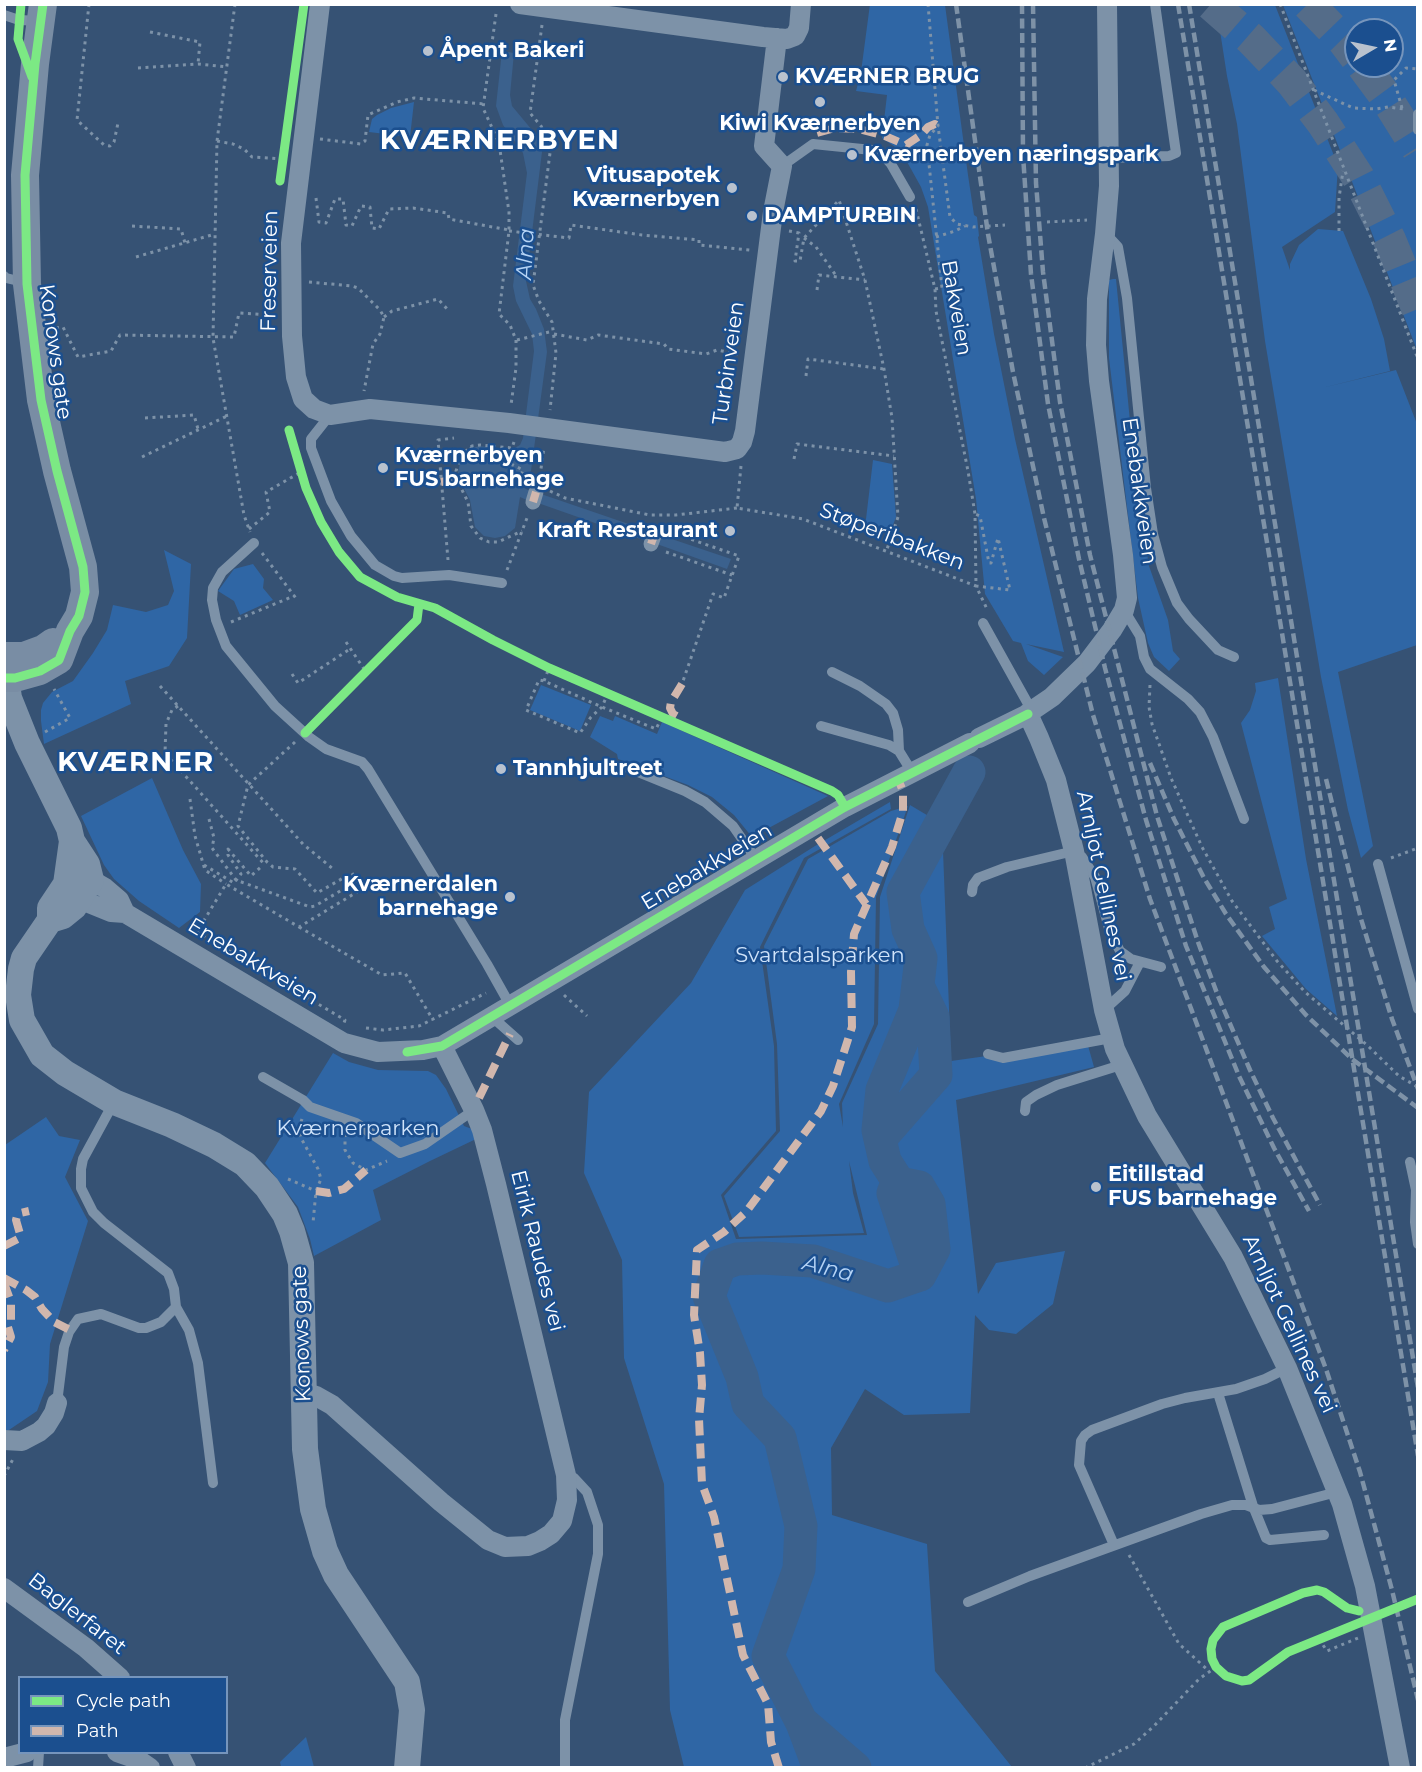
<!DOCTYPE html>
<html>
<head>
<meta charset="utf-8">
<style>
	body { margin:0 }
	#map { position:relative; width:1422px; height:1772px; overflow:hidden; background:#365274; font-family:Montserrat,sans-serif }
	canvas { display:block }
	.frame { position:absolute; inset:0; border:6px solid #fff; pointer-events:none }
	.legend { position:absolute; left:18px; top:1676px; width:210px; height:78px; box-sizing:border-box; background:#1b4f8f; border:2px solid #7695bc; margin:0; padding:8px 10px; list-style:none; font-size:18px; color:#fff }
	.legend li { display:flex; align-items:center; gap:12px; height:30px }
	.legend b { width:30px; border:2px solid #7695bc }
	.north { position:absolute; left:1344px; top:18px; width:60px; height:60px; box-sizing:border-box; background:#1b4f8f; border:2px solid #7695bc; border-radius:50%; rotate:81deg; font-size:16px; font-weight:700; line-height:24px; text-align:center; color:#fff }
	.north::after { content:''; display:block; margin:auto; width:21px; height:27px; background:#b9c2ce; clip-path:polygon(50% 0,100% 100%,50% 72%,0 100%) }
</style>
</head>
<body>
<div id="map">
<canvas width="1422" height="1772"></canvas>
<div class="frame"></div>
<ul class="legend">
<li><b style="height:8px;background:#7ce984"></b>Cycle path</li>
<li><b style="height:8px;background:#d1b7ad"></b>Path</li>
</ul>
<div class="north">N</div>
</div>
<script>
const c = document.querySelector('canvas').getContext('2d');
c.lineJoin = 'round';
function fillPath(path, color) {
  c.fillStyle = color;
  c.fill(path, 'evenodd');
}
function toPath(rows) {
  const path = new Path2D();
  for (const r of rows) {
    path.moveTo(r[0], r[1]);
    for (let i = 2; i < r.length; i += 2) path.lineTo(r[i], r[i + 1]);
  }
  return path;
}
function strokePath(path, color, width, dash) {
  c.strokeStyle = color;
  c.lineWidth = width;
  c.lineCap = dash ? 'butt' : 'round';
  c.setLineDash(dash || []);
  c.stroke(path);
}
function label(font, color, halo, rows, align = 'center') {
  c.font = font + ' Montserrat,sans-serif';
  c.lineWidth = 5;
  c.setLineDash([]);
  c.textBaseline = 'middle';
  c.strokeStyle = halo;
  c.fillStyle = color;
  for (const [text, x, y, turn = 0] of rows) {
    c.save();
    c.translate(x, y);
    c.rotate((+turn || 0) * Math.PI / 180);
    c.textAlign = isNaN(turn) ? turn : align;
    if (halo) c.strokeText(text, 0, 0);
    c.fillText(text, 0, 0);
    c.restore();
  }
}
fillPath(toPath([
	[870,4,945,5,968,175,974,215,977,217,979,236,978,237,994,334,1015,439,1064,652,1026,644,1063,657,1044,675,1028,661,1021,643,1013,641,985,594,976,499,928,207,921,187,901,151,882,138,887,95,856,91,861,72],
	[1216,5,1275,5,1338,166,1335,212,1282,247,1290,270,1290,264,1299,245,1318,229,1343,231,1371,299,1384,339,1390,371,1322,388,1396,370,1417,424,1417,645,1338,672,1373,846,1361,858,1348,810,1321,677,1265,341,1237,124,1227,76],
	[1283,5,1417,5,1417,350,1324,109],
	[1356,30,1392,30,1392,66,1356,66],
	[414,102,410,137,369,132,372,119,377,115,391,108],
	[1113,279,1116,279,1135,472,1149,566,1168,620,1173,651,1180,659,1169,671,1154,657,1148,643,1138,598,1109,358,1109,280],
	[873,460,892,464,896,517,890,533,863,524,866,519],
	[164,550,191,564,187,638,169,666,125,681,131,704,44,744,41,721,41,710,43,703,52,692,73,681,93,653,107,630,113,605,146,612,168,605,174,591],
	[253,564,264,579,263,588,273,600,240,615,234,601,218,591,234,569],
	[1278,678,1306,859,1337,1016,1306,989,1262,936,1275,929,1269,907,1287,899,1241,723,1250,710,1256,691,1255,683],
	[541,685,591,705,580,731,530,710],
	[600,716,613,721,615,716,657,734,662,722,828,796,752,837,734,815,712,797,688,785,618,759,617,754,590,737],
	[152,778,183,850,201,884,200,912,179,928,139,901,114,879,104,865,81,816],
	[890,802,891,809,804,858,760,947,774,1046,776,1131,721,1195,736,1239,867,1235,849,1161,853,1193,864,1233,739,1237,724,1196,780,1131,777,1044,764,946,808,859,891,811,908,806,876,897,874,1024,839,1104,843,1127,842,1103,878,1024,880,897,910,805,942,824,951,1061,1087,1042,1094,1067,956,1100,978,1294,996,1263,1065,1251,1053,1304,1016,1334,989,1330,975,1315,970,1413,904,1415,865,1389,831,1448,832,1515,927,1544,935,1671,1012,1767,684,1767,670,1710,664,1484,624,1358,622,1260,584,1173,589,1092,691,983,745,890,815,846],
	[333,1053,349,1062,378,1070,428,1071,436,1075,446,1089,464,1126,472,1129,476,1139,430,1161,373,1190,381,1220,314,1256,310,1239,298,1207,265,1163],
	[46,1117,59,1136,80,1140,65,1177,88,1221,50,1344,48,1382,37,1411,6,1432,5,1145],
	[306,1737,314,1767,281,1767,280,1762]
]), '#2f66a5');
fillPath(toPath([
	[502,51,514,53,510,95,512,106,537,136,542,152,526,281,530,299,536,309,544,329,547,352,531,471,523,481,522,487,530,491,527,500,520,497,515,528,505,536,495,538,484,536,475,527,470,500,459,479,458,472,461,458,473,448,479,446,511,450,520,445,523,438,534,351,532,334,516,301,513,286,527,173,523,153,503,125,496,106],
	[541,494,652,532,649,542,538,503],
	[657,534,731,559,727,569,654,543]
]), '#3b618d');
strokePath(toPath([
	[880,1139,936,1075,933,1017,918,986],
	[898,1181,893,1193,920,1275],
	[804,1724,855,1768],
	[819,1768,802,1723,768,1656,799,1569,801,1526,780,1438,748,1404,742,1377,709,1296,720,1265,737,1259,762,1258,813,1261,888,1286,920,1275,934,1249,929,1204,919,1187,899,1183,885,1161,878,1130,882,1090,915,1010,921,958,908,929,903,892,969,772]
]), '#3b618d', 33);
strokePath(toPath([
	[1211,4,1251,39,1292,82,1323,123,1358,177,1390,241,1418,309],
	[1308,4,1344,41,1356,57],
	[1363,66,1383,93,1418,149]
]), '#546c89', 33, [33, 16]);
strokePath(toPath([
	[89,4,77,120,104,145,110,146,114,142,118,123],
	[235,4,217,141,213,338,244,515,250,532],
	[928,4,938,126,950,217,957,224,973,227,1005,225],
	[1280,4,1418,359],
	[496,14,483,108,499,143,509,212,509,231,499,314,510,325,516,340,516,368,511,405],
	[542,25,530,113,541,126,548,139,550,153,533,285,539,301,552,322,556,353,550,410],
	[150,32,200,42,198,64],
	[138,68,198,64,227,67],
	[1314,90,1353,108,1376,109,1388,107,1404,109],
	[1402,108,1394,80,1406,68,1418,69],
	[320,139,361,144,365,141,368,115,397,102,414,98,484,104],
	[217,141,233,144,244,149,252,157,283,159],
	[316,198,319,222,326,223,335,199,343,199,346,225,352,226,361,206,370,207,372,228,379,229,389,209,413,208,448,213,449,219,509,230],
	[916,209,935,289,936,311,968,471,975,514,976,586,1010,590,998,538,991,563,989,563,980,516,975,514],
	[1047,222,1087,220],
	[132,226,181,229,185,243],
	[509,231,569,238,571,225,642,235,699,240,699,245,750,250],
	[789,231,799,233,795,261,800,261,804,238,839,200,865,280,884,369,892,418,898,517,886,552],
	[1339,231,1339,198,1343,171],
	[936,237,955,231,965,226],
	[804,238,816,247,837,277],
	[136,257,215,234],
	[309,282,352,286,358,288,380,310,384,317,380,334,373,344,364,391],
	[935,289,942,288,927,145,930,135,938,126],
	[817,290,819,275,865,280],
	[384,317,392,311,438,299,448,310],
	[56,328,63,327,78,357,111,351,120,335,234,337,239,313,273,315],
	[554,334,587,340,598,335,664,344,668,349,706,354,717,350,738,354],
	[517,340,553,331],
	[806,376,808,359,884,369],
	[145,418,194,415,198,429],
	[514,442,512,448,480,445,472,446,461,455,456,471,458,482,468,502,471,526,480,538,489,542,498,542,522,531],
	[470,447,502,463,511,464,523,470,520,478,523,484],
	[142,457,227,416],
	[794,459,797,444,894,456],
	[741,466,737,508,803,519,976,586,987,609],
	[540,476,544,447],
	[550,491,565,498,650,515,676,515,737,508],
	[249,529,270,512,266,492,301,472],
	[670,532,739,556,724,598,713,594,682,684],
	[666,552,732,575],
	[262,553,298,601],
	[448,560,438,440,454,438],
	[507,570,527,518],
	[231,622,294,596],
	[346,642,366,672],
	[292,674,298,683,350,649],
	[544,681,549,668],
	[1150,685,1149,707,1152,724,1171,778,1202,847,1232,901,1277,961,1305,992,1368,1046,1399,1076,1418,1087],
	[160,686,303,844,333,869],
	[608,693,602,707,591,717,580,733,526,710,539,680,544,681,602,707,656,729,662,717],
	[178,706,172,710,166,724,165,753,264,864],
	[45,732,70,718,54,689],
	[295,742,248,785,238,826,267,862,273,867,295,869,317,893,352,873,362,889,299,927,226,884,197,932,345,1020,344,1023],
	[190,799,195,836,205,870,226,884],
	[209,819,214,838,212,848,236,880,310,907,315,906,357,881],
	[1391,858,1418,848],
	[204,865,234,883,241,874,228,855,228,849,251,876,263,865],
	[299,927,382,975,405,973,433,1020],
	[564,995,587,1016],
	[366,1028,383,1030,419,1026,486,993],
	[302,1119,299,1128,301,1138,318,1169,321,1179,316,1191,313,1223],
	[345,1134,345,1150,353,1163,366,1170,387,1161],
	[288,1179,316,1191],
	[4,1476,13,1459],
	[1129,1555,1179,1644,1209,1671],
	[1319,1639,1327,1651,1358,1638],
	[1085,1768,1134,1744,1154,1726,1199,1679,1216,1667]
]), '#7d92a8', 3, [3, 4.5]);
strokePath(toPath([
	[4,15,19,20,40,21],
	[1418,114,1418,130],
	[1110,158,1169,156,1176,153,1155,4],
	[782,166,813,144,872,150,883,155,891,164,910,197],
	[1106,234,1118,247,1127,298,1146,488,1153,534,1162,567,1177,603,1189,619,1218,650,1234,657],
	[4,276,6,278,27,283],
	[330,415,311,439,311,448,331,501,351,536,375,565,394,576,402,578,449,575,502,583],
	[254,543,222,572,213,588,212,600,216,620,226,646,275,706,309,737,326,749,362,762,368,769,487,964,510,1005],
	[1124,610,1140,636,1144,657,1150,669,1188,699,1200,712,1213,737,1244,819],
	[983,623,1032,711],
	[832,672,860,686,886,704,893,713,898,730,899,751],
	[821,726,889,745,899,751,912,772],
	[626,767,685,791,705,802,733,826,756,859],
	[1378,864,1418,1009],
	[972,892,973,885,978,878,1007,867,1074,851,1082,857,1095,877,1110,932,1120,951,1131,959,1161,967],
	[1104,1010,1125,991,1140,962],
	[491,1016,518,1040],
	[988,1054,1003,1058,1111,1038],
	[263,1077,303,1100,310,1107,356,1123,400,1153,425,1144,474,1110],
	[1025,1111,1026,1102,1036,1095,1057,1085,1121,1065],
	[1410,1162,1416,1190,1415,1222,1418,1244],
	[176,1307,189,1330,198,1363,213,1483],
	[1218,1393,1253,1506,1266,1538,1270,1540,1324,1535],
	[57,1403,64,1347,69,1332,78,1319,101,1314,139,1328,146,1328,161,1322,176,1307,174,1289,168,1273,104,1223,93,1212,81,1188,81,1169,83,1159,114,1102],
	[1114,1545,1079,1465,1081,1441,1085,1435,1092,1430,1162,1404,1185,1398,1236,1389,1265,1379,1287,1368],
	[968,1602,1030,1576,1201,1514,1232,1505,1246,1505,1259,1510,1272,1509,1337,1492],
	[38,1768,39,1752],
	[565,1768,565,1720,598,1554,598,1525,587,1492,574,1478,566,1475]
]), '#7d92a8', 10);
strokePath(toPath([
	[533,502,536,492],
	[651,544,655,533]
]), '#7d92a8', 15);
strokePath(toPath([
	[320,4,291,243,292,336,296,377,303,399,314,409,330,415,370,409,509,423,725,452,737,449,742,442,745,431,773,212,782,166,764,146,777,38],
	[520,4,763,37,787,39,795,36,799,28,801,4],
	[1027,714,1052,697,1087,663,1112,630,1124,610,1127,598,1123,555,1099,381,1096,345,1097,299,1105,234,1109,186,1107,4],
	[979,738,1028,714,1039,738,1056,780,1074,851,1104,1010,1115,1049,1147,1116,1233,1257,1287,1368,1342,1504,1365,1586,1400,1768],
	[78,882,91,880,105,888,119,900,125,913],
	[71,890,79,899,111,912,125,913,344,1043,378,1052,423,1050,442,1046,845,807,970,743],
	[304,1392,316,1396,332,1405,441,1502,488,1540,505,1547,528,1546,540,1541,551,1534,562,1521,567,1500,566,1475,496,1184,482,1130,474,1110,442,1046],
	[4,1440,22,1441,39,1432,46,1426,54,1413,57,1403],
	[4,1588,86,1648,120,1678],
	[117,1752,137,1759,150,1768],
	[178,1752,186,1768],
	[4,1758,27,1752]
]), '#7d92a8', 20);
strokePath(toPath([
	[13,660,6,678,9,698,27,743,69,828,72,841,87,864,91,880,74,907,63,916,50,920],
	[72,841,66,884,50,908,50,920,24,958,21,969,18,995,22,1020,42,1055,65,1073,114,1102,172,1125,214,1145,245,1164,267,1187,285,1214,292,1231,301,1263,305,1449,313,1509,325,1551,336,1575,407,1682,412,1710,407,1768]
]), '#7d92a8', 26);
strokePath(toPath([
	[4,656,24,656,43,649,53,642],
	[4,678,15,678,40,671,59,660,70,631,79,616,85,592,83,567,57,471,41,400,27,284,25,175,35,64,43,4]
]), '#798da4', 28);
strokePath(toPath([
	[956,4,988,234,1013,372,1044,518,1093,715,1150,899,1326,1369,1360,1472,1392,1590,1418,1700],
	[1022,4,1023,155,1031,274,1048,404,1079,559,1105,668,1146,820,1186,946,1239,1076,1274,1148,1309,1211],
	[1033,4,1036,183,1043,272,1060,402,1090,555,1157,816,1198,942,1218,996,1250,1070,1273,1118,1320,1205],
	[1178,4,1418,1456],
	[1189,4,1418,1388],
	[1150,763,1174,819,1204,878,1226,914,1264,967,1306,1015,1352,1059,1418,1108],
	[1326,779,1361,919,1392,1019,1418,1089]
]), '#7e92a7', 4.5, [10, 4.5]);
strokePath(toPath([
	[817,133,835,128,859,129,885,136,906,145,921,135,928,127,935,124,938,126],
	[441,482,457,479],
	[533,502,536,492],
	[651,544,655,533],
	[682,684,671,702,670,708,673,714,682,719],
	[818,838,866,904],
	[479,1098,510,1034],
	[316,1191,329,1193,344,1189,366,1170],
	[4,1246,18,1239,20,1234,16,1220,17,1216,20,1213,29,1211],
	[4,1278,26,1290,35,1297,42,1309,54,1322,70,1330],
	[4,1283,11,1302,11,1321,8,1327,11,1337,4,1350],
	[779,1768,771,1742,768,1704,743,1655,714,1517,702,1484,699,1419,702,1385,700,1353,694,1315,697,1250,724,1232,746,1212,821,1111,833,1086,852,1027,851,972,854,934,892,847,903,811,903,791,898,779]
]), '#d1b7ad', 8, [15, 8]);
strokePath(toPath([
	[21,4,18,39,32,77],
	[280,181,304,4],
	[289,430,306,488,321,522,339,552,360,577,397,597,435,608,493,640,549,668,832,791,838,795,845,807],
	[4,678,15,678,40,671,59,660,70,631,79,616,85,592,83,567,57,471,41,400,27,284,25,175,35,64,43,4],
	[305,733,417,620,419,604],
	[407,1052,442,1046,845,807,1028,714],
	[1359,1611,1347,1608,1324,1592,1317,1590,1303,1593,1223,1627,1213,1640,1211,1649,1212,1659,1216,1667,1226,1676,1242,1681,1249,1680,1288,1652,1418,1599]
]), '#7ce984', 9);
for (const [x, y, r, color] of [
	[428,51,6,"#b9c2ce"],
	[783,77,6,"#b9c2ce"],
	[820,102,6,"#b9c2ce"],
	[852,155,6,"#b9c2ce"],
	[732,188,6,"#b9c2ce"],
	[752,216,6,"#b9c2ce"],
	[383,468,6,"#b9c2ce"],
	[730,531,6,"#b9c2ce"],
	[501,769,6,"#b9c2ce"],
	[510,897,6,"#b9c2ce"],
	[1096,1187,6,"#b9c2ce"]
]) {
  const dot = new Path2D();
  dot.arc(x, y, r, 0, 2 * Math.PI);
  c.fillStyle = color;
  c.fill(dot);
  strokePath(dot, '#1b4f8f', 2);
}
label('bold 21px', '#fff', '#1b4f8f', [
	["Åpent Bakeri",440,51],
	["KVÆRNER BRUG",795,77],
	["Kiwi Kværnerbyen",820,124,"center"],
	["Kværnerbyen næringspark",864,155],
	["Vitusapotek",720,176,"right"],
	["Kværnerbyen",720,200,"right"],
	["DAMPTURBIN",764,216],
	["Kværnerbyen",395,456],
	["FUS barnehage",395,480],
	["Kraft Restaurant",718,531,"right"],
	["Tannhjultreet",513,769],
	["Kværnerdalen",498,885,"right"],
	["barnehage",498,909,"right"],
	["Eitillstad",1108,1175],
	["FUS barnehage",1108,1199]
], 'left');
label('21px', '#fff', '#1b4f8f', [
	["Freserveien",270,271,-89],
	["Bakveien",956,308,80],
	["Konows gate",55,352,82],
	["Turbinveien",729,363,-82],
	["Enebakkveien",1139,491,82],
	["Støperibakken",892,537,21],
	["Enebakkveien",707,867,-31],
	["Arnljot Gellines vei",1103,886,78],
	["Enebakkveien",253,962,31],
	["Eirik Raudes vei",537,1251,76],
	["Arnljot Gellines vei",1289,1324,65],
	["Konows gate",302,1334,-92],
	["Baglerfaret",77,1614,38]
]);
label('21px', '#cfe3fa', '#1b4f8f', [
	["Svartdalsparken",820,956],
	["Kværnerparken",358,1129]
]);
label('italic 22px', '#b5d3f5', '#1b4f8f', [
	["Alna",526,254,-87],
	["Alna",828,1269,14]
]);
c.letterSpacing = '1.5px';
label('bold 27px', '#fff', '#1b4f8f', [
	["KVÆRNERBYEN",500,141],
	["KVÆRNER",136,763]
]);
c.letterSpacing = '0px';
</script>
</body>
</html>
